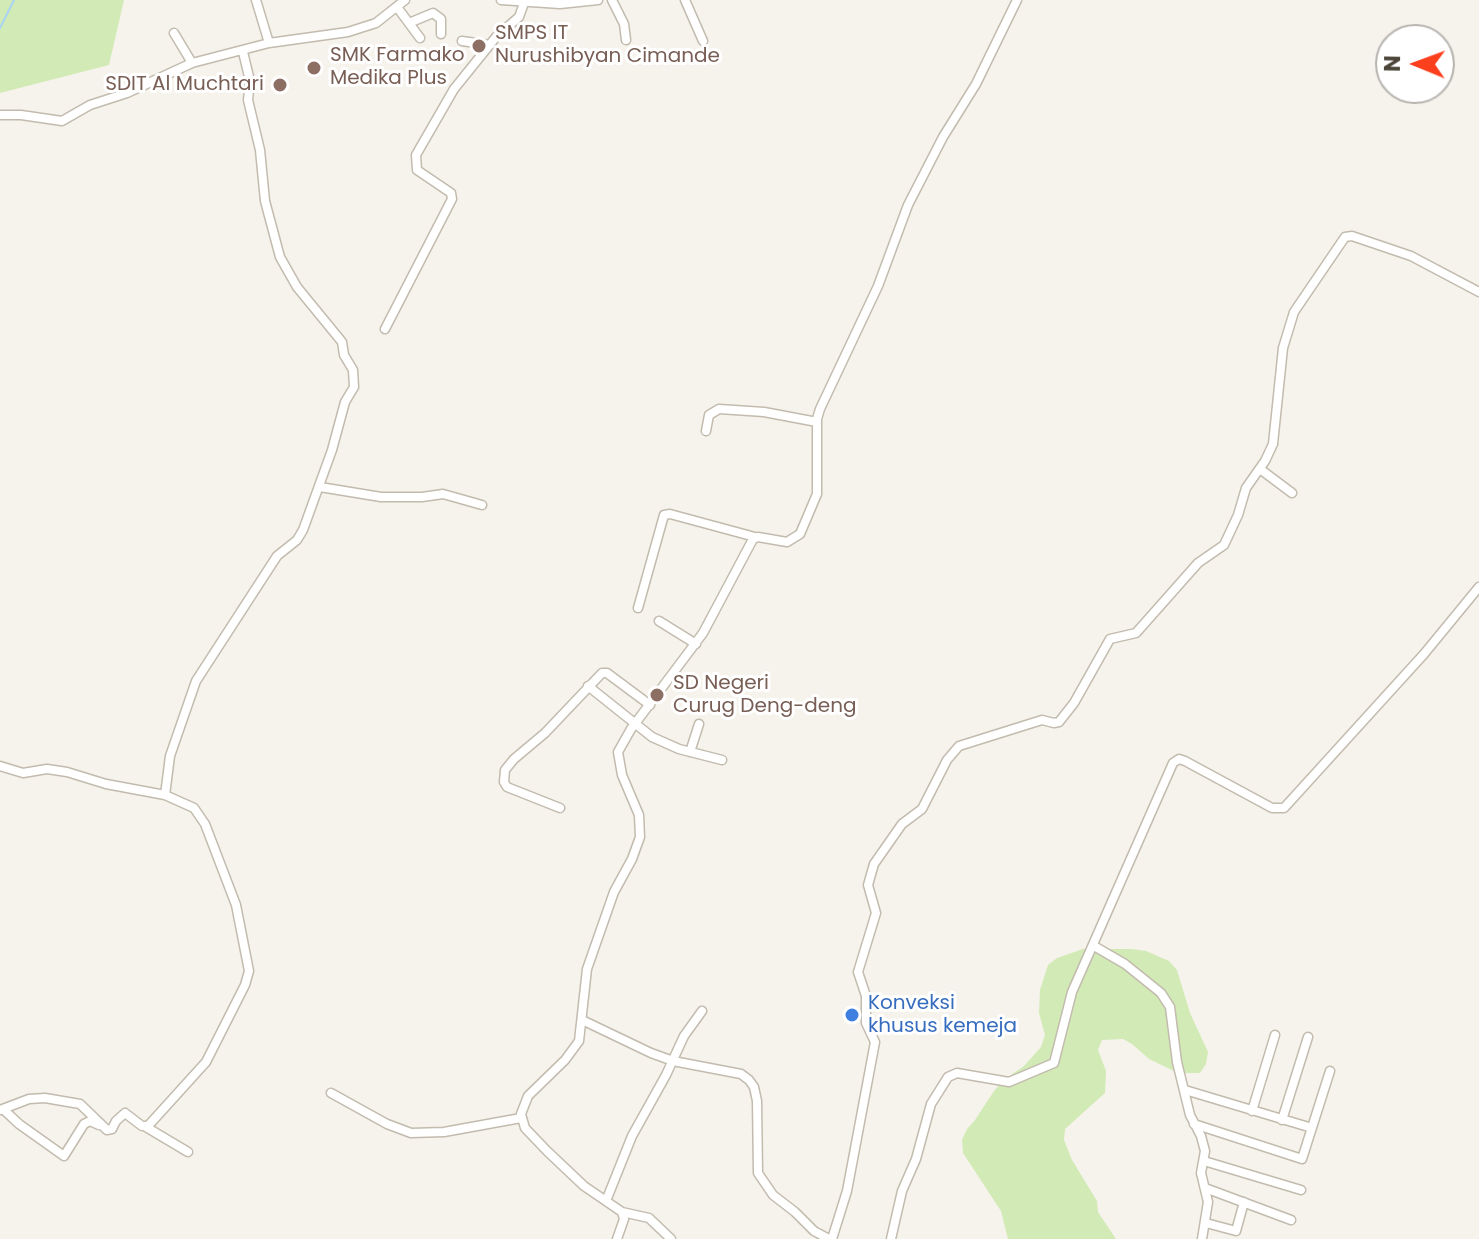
<!DOCTYPE html>
<html>
<head>
<meta charset="utf-8">
<style>
	body { margin:0 }
	#map { position:relative; width:1479px; height:1239px; overflow:hidden; background:#f6f3ec; font-family:Poppins,sans-serif }
	canvas { display:block }
	.north { position:absolute; left:1375px; top:24px; width:80px; height:80px; box-sizing:border-box; background:#fff; border:2px solid #b7b4b0; border-radius:50%; rotate:271deg; font-size:22px; font-weight:700; line-height:32px; text-align:center; color:#4b4439 }
	.north::after { content:''; display:block; margin:auto; width:28px; height:36px; background:#fc3f1d; clip-path:polygon(50% 0,100% 100%,50% 72%,0 100%) }
</style>
</head>
<body>
<div id="map">
<canvas width="1479" height="1239"></canvas>
<div class="north">N</div>
</div>
<script>
const c = document.querySelector('canvas').getContext('2d');
c.lineJoin = 'round';
function fillPath(path, color) {
  c.fillStyle = color;
  c.fill(path, 'evenodd');
}
function toPath(rows) {
  const path = new Path2D();
  for (const r of rows) {
    path.moveTo(r[0], r[1]);
    for (let i = 2; i < r.length; i += 2) path.lineTo(r[i], r[i + 1]);
  }
  return path;
}
function strokePath(path, color, width, dash) {
  c.strokeStyle = color;
  c.lineWidth = width;
  c.lineCap = dash ? 'butt' : 'round';
  c.setLineDash(dash || []);
  c.stroke(path);
}
function label(font, color, halo, rows, align = 'center') {
  c.font = font + ' Poppins,sans-serif';
  c.lineWidth = 6;
  c.setLineDash([]);
  c.textBaseline = 'middle';
  c.strokeStyle = halo;
  c.fillStyle = color;
  for (const [text, x, y, turn = 0] of rows) {
    c.save();
    c.translate(x, y);
    c.rotate((+turn || 0) * Math.PI / 180);
    c.textAlign = isNaN(turn) ? turn : align;
    if (halo) c.strokeText(text, 0, 0);
    c.fillText(text, 0, 0);
    c.restore();
  }
}
fillPath(toPath([
	[0,0,124,0,109,65,0,93],
	[1083,949,1132,949,1146,951,1169,961,1177,970,1190,1013,1208,1052,1206,1064,1200,1073,1178,1073,1149,1059,1132,1044,1123,1039,1102,1040,1098,1050,1106,1071,1105,1093,1065,1129,1064,1140,1072,1160,1097,1201,1098,1212,1116,1239,1008,1239,1001,1211,963,1153,962,1140,967,1129,975,1120,994,1091,1005,1079,1024,1066,1041,1047,1045,1035,1039,1013,1040,990,1048,965,1057,958]
]), '#d2eab5');
strokePath(toPath([
	[0,28,14,0]
]), '#a9d4f2', 2);
const street = toPath([
	[256,0,269,43],
	[501,0,560,4,598,0],
	[612,0,624,24,626,40],
	[685,0,703,41],
	[397,7,420,38],
	[409,23,433,13,441,19,441,34],
	[174,33,192,63],
	[462,41,490,45],
	[0,115,21,115,62,121,90,105,127,93,192,63,269,43,348,32,376,23,405,0],
	[385,329,452,199,451,193,417,170,416,155,454,89,496,37,519,17,524,3],
	[706,431,709,415,719,409,764,412,817,422],
	[1260,469,1292,493],
	[320,487,381,497,422,497,443,494,482,505],
	[638,608,664,515,670,514,755,537],
	[659,621,696,644],
	[588,686,652,737,679,749,722,760],
	[690,752,699,724],
	[0,766,23,773,47,769,67,772,106,784,165,795,194,808,205,824,236,905,249,971,245,985,206,1062,148,1126,142,1126,125,1113,116,1121,112,1129,107,1130,80,1104,45,1098,29,1099,0,1110],
	[165,795,170,756,196,681,277,556,297,540,303,530,332,450,345,402,354,387,353,370,344,355,342,342,297,287,280,257,265,201,260,150,248,100,250,81,243,52],
	[560,808,507,787,504,782,505,770,514,759,545,733,602,673,607,673,650,705],
	[1094,946,1125,964,1161,993,1170,1007,1177,1062,1190,1115,1201,1136,1205,1151,1201,1173,1208,1202,1202,1239],
	[582,1020,651,1053,673,1061,741,1074,749,1080,754,1087,757,1101,758,1173,773,1195,795,1212,814,1231,829,1239],
	[1185,1090,1312,1128],
	[331,1093,387,1124,411,1133,444,1132,521,1118],
	[3,1109,19,1124,64,1156,84,1124,90,1121,99,1125],
	[1252,1111,1275,1035],
	[1282,1120,1308,1037],
	[1194,1124,1302,1159,1330,1071],
	[146,1127,188,1152],
	[1204,1161,1301,1190],
	[1205,1188,1291,1220],
	[606,1201,632,1136,666,1075,684,1036,702,1011],
	[622,1212,649,1218,671,1239],
	[1206,1223,1236,1231,1244,1202],
	[617,1239,624,1219,622,1212,584,1186,547,1151,525,1128,521,1114,528,1096,565,1060,579,1041,587,969,614,892,632,859,640,837,639,815,622,775,618,752,631,729,703,633,753,539,758,537,787,542,800,534,817,494,817,419,820,409,878,286,908,205,943,137,976,84,1017,0],
	[832,1239,847,1191,875,1042,866,1023,866,996,858,972,876,913,868,885,874,864,902,824,922,809,947,760,959,746,1042,720,1054,723,1059,722,1074,703,1110,639,1136,633,1198,563,1224,545,1238,515,1246,488,1265,461,1273,444,1283,348,1294,312,1345,237,1352,236,1411,256,1479,292],
	[891,1239,902,1191,916,1159,931,1104,948,1077,957,1073,1009,1082,1054,1063,1072,992,1173,763,1179,759,1185,761,1272,808,1284,808,1424,654,1479,587]
]);
strokePath(street, '#c2bbae', 11);
strokePath(street, '#fff', 8);
for (const [x, y, r, color] of [
	[479,46,8,"#8d6e63"],
	[314,68,8,"#8d6e63"],
	[280,85,8,"#8d6e63"],
	[657,695,8,"#8d6e63"],
	[852,1015,8,"#3f7fe0"]
]) {
  const dot = new Path2D();
  dot.arc(x, y, r, 0, 2 * Math.PI);
  c.fillStyle = color;
  c.fill(dot);
  strokePath(dot, '#fff', 3);
}
label('20px', '#785e54', '#fff', [
	["SMPS IT",495,34],
	["Nurushibyan Cimande",495,57],
	["SMK Farmako",330,56],
	["Medika Plus",330,79],
	["SDIT Al Muchtari",264,85,"right"],
	["SD Negeri",673,684],
	["Curug Deng-deng",673,707]
], 'left');
label('20px', '#366cbe', '#fff', [
	["Konveksi",868,1004],
	["khusus kemeja",868,1027]
], 'left');
</script>
</body>
</html>
